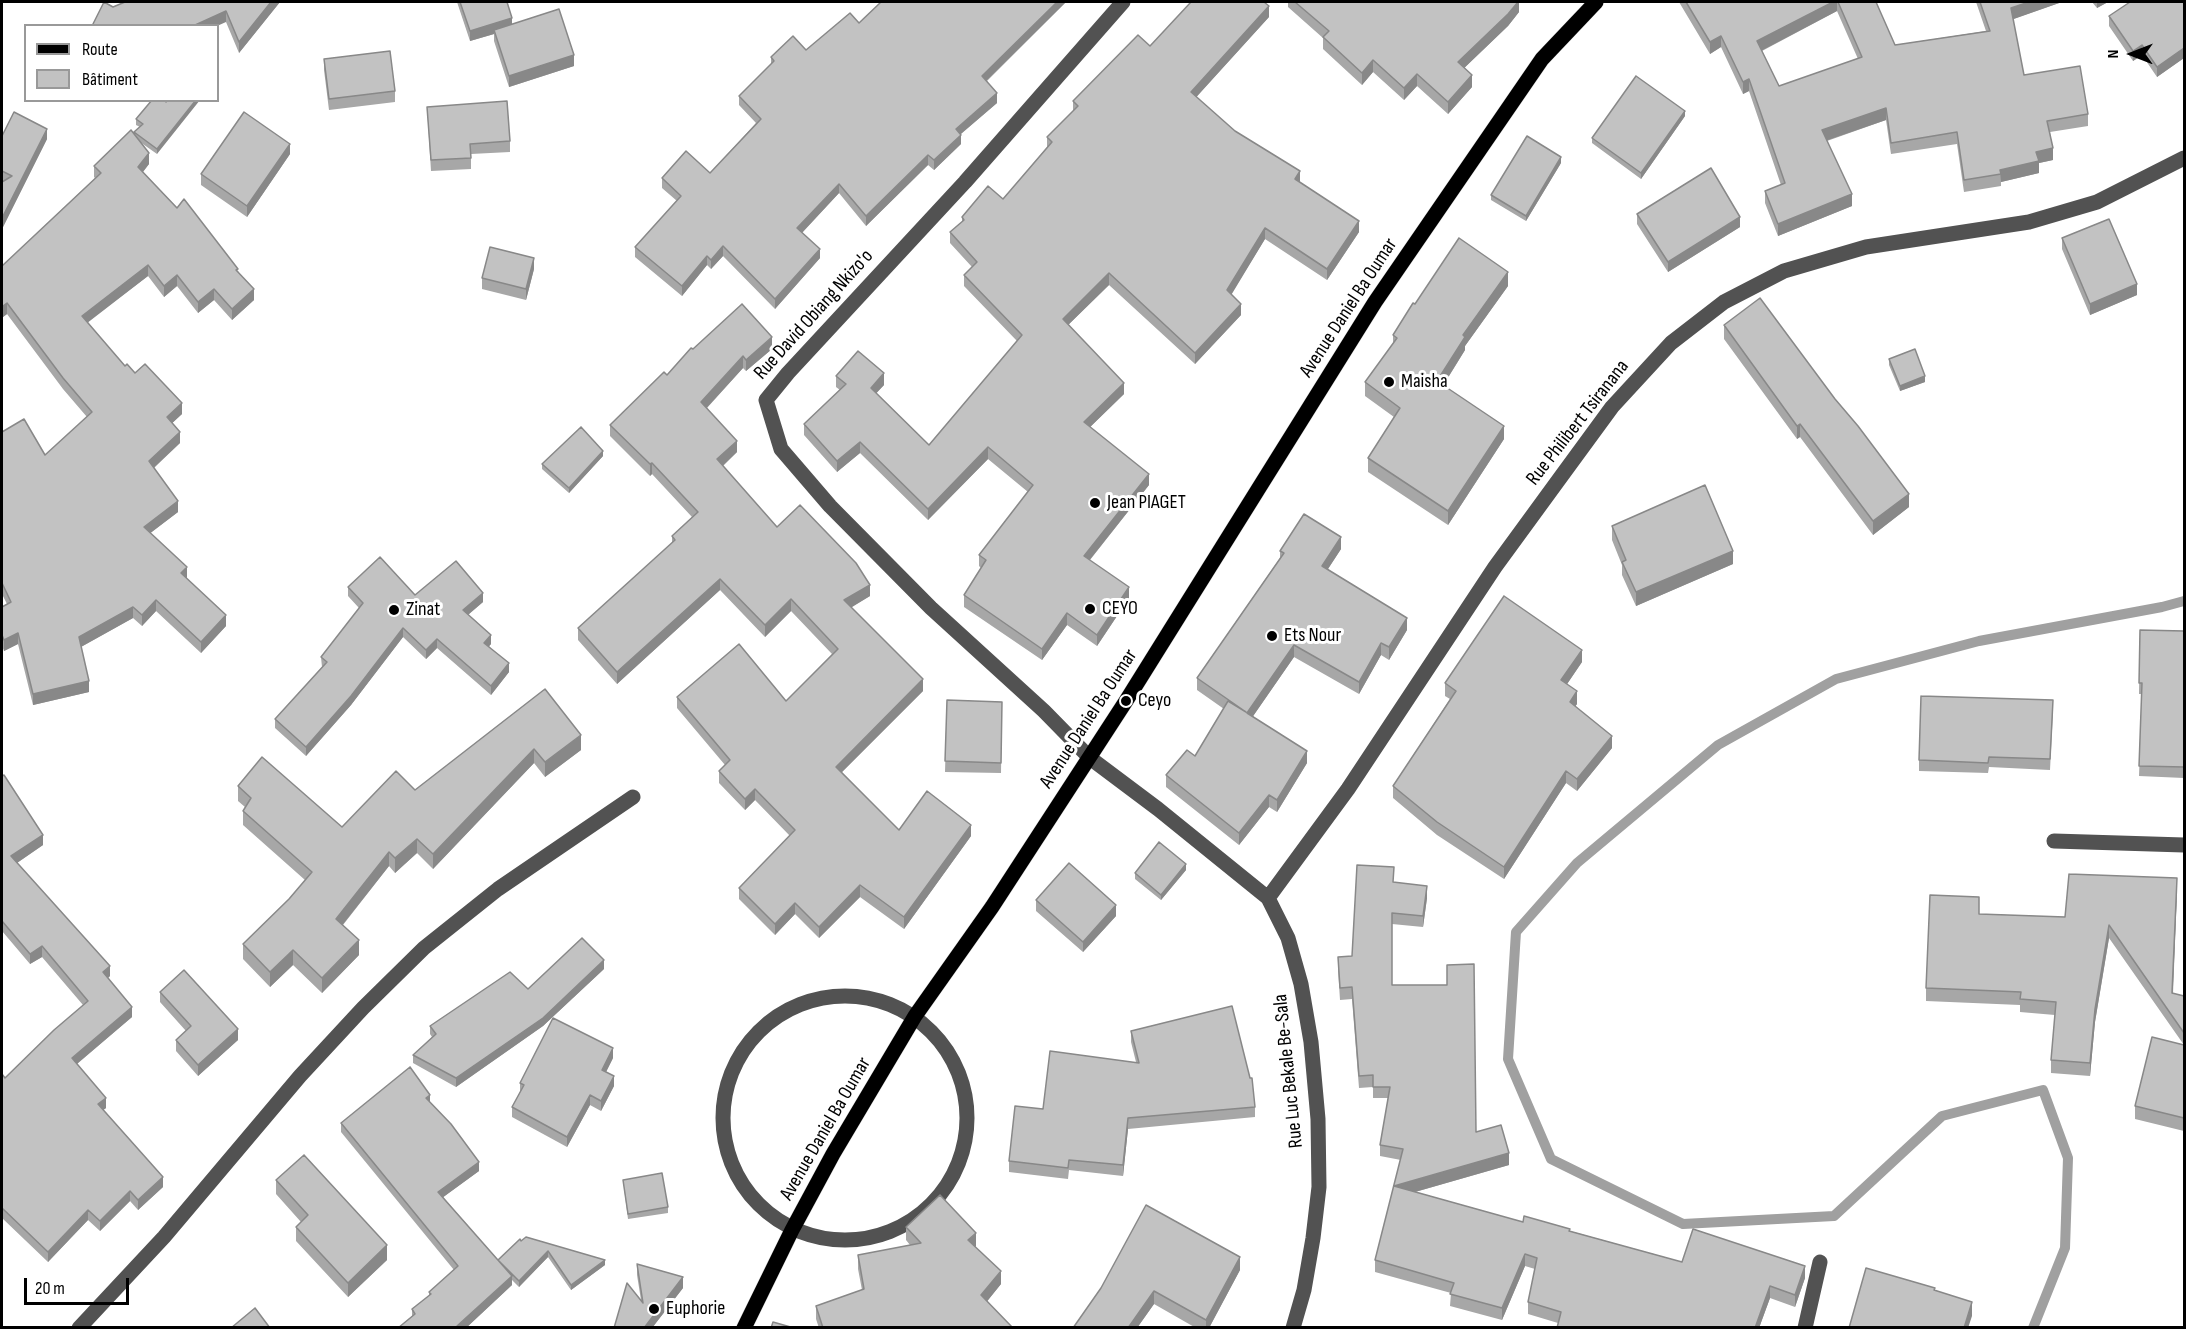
<!DOCTYPE html>
<html>
<head>
<meta charset="utf-8">
<style>
	body { margin:0 }
	#map { position:relative; width:2186px; height:1329px; overflow:hidden; background:#fff; font-family:"Sofia Sans Condensed",sans-serif }
	canvas { display:block }
	.frame { position:absolute; inset:0; border:3px solid #000; pointer-events:none }
	.legend { position:absolute; left:24px; top:24px; width:195px; height:78px; box-sizing:border-box; background:#fff; border:2px solid #999; margin:0; padding:8px 10px; list-style:none; font-size:18px; color:#000 }
	.legend li { display:flex; align-items:center; gap:12px; height:30px }
	.legend b { width:30px; border:2px solid #999 }
	.north { position:absolute; left:2102px; top:24px; width:60px; height:60px; -webkit-text-stroke:4px #fff; paint-order:stroke; rotate:270deg; font-size:16px; font-weight:700; line-height:24px; text-align:center; color:#000 }
	.north::after { content:''; display:block; margin:auto; width:21px; height:27px; background:#000; clip-path:polygon(50% 0,100% 100%,50% 72%,0 100%) }
	.scale { position:absolute; left:24px; top:1278px; width:105px; height:27px; box-sizing:border-box; border:3px solid #000; border-top:0; padding-left:8px; font-size:18px; line-height:21px; white-space:nowrap; color:#000; -webkit-text-stroke:4px #fff; paint-order:stroke }
</style>
</head>
<body>
<div id="map">
<canvas width="2186" height="1329"></canvas>
<div class="frame"></div>
<ul class="legend">
<li><b style="height:8px;background:#000"></b>Route</li>
<li><b style="height:16px;background:#c2c2c2"></b>Bâtiment</li>
</ul>
<div class="north">N</div>
<div class="scale">20 m</div>
</div>
<script>
const c = document.querySelector('canvas').getContext('2d');
c.lineJoin = 'round';
function toPath(rows) {
  const path = new Path2D();
  for (const r of rows) {
    if (r.length === 3) {
      path.moveTo(r[0] + r[2], r[1]);
      path.arc(r[0], r[1], r[2], 0, 2 * Math.PI);
      continue;
    }
    path.moveTo(r[0], r[1]);
    for (let i = 2; i < r.length; i += 2) path.lineTo(r[i], r[i + 1]);
  }
  return path;
}
function strokePath(path, color, width, dash) {
  c.strokeStyle = color;
  c.lineWidth = width;
  c.lineCap = dash ? 'butt' : 'round';
  c.setLineDash(dash || []);
  c.stroke(path);
}
function fillPath(path, color) {
  c.fillStyle = color;
  c.fill(path, 'evenodd');
}
function label(font, color, halo, rows, align = 'center') {
  c.font = font + ' "Sofia Sans Condensed",sans-serif';
  c.lineWidth = 6;
  c.setLineDash([]);
  c.textBaseline = 'middle';
  c.strokeStyle = halo;
  c.fillStyle = color;
  for (const [text, x, y, turn = 0] of rows) {
    c.save();
    c.translate(x, y);
    c.rotate((+turn || 0) * Math.PI / 180);
    c.textAlign = isNaN(turn) ? turn : align;
    if (halo) c.strokeText(text, 0, 0);
    c.fillText(text, 0, 0);
    c.restore();
  }
}
strokePath(toPath([
	[2033,1328,2065,1248,2068,1158,2043,1090,1942,1116,1834,1216,1683,1224,1551,1159,1508,1059,1516,932,1577,863,1718,745,1836,679,1979,641,2162,607,2184,601]
]), '#a0a0a0', 10);
const major = toPath([
	[744,1328,792,1230,833,1154,915,1016,992,907,1126,701,1375,302,1542,59,1596,2]
]);
strokePath(major, '#dbdbdb', 16);
strokePath(toPath([
	[1123,2,965,182,788,373,766,400,781,449,830,506,931,608,1044,711,1090,758,1158,809,1268,898,1288,938,1301,984,1311,1042,1318,1119,1319,1187,1313,1238,1304,1290,1293,1328],
	[2054,841,2184,845],
	[1268,898,1348,789,1495,567,1560,478,1612,407,1671,343,1724,302,1784,271,1866,247,2029,222,2097,202,2184,158],
	[845,1118,122],
	[79,1328,164,1237,300,1076,363,1008,424,948,498,889,633,797],
	[1805,1328,1820,1262]
]), '#525252', 15);
strokePath(major, '#000', 15);
fillPath(toPath([
	[125,2,280,2,239,53,226,22,113,7],
	[457,2,507,2,512,25,574,66,509,87,494,41,494,34,470,41],
	[881,2,1066,2,987,81,997,103,961,134,961,144,934,170,928,165,866,226,839,193,802,233,820,258,775,309,723,256,711,269,707,265,682,296,635,257,635,247,677,201,662,188,662,178,710,173,756,123,739,105,739,96,771,64,771,57,806,50,859,23],
	[1288,2,1519,2,1519,12,1508,26,1464,68,1472,87,1448,114,1417,86,1404,100,1373,72,1362,85,1323,49,1323,38,1288,7],
	[1679,2,1876,2,1895,45,1986,31,1976,2,2062,2,2013,19,2024,75,2088,114,2088,126,2050,132,2053,160,2039,163,2039,173,2001,182,2001,186,1964,192,1957,144,1891,154,1886,120,1827,141,1852,206,1778,236,1765,203,1765,191,1781,185,1749,91,1743,94,1721,47,1710,54],
	[1837,11,1858,59,1779,86,1762,51],
	[2092,2,2108,2,2097,8],
	[2184,2,2184,58,2157,77,2142,55,2133,61,2109,26,2109,16],
	[1269,17,1196,97,1235,131,1300,182,1359,232,1327,280,1265,239,1231,294,1241,315,1195,364,1109,285,1068,325,1124,394,1090,427,1149,485,1090,560,1129,598,1097,646,1067,625,1042,660,964,607,964,595,981,568,979,566,979,555,1028,492,988,459,928,520,860,453,837,472,804,435,804,424,840,390,836,387,836,376,884,385,876,393,929,445,1017,341,964,286,964,275,972,267,950,243,950,232,962,222,962,217,1003,199,1047,147,1047,137,1073,111,1073,101,1150,46],
	[324,59,395,91,395,102,329,110,324,70],
	[163,100,157,154,140,142,149,164,143,172,238,271,254,300,232,320,214,300,198,313,177,286,164,297,148,276,87,322,125,366,135,373,182,414,172,423,180,443,154,468,178,512,150,533,226,626,201,653,156,611,142,626,133,618,81,647,89,692,33,705,18,644,4,651,2,646,2,607,7,604,2,594,2,432,45,455,87,417,63,389,7,314,3,317,2,316,2,266,95,178,94,177,94,166,134,134,134,132,140,127,136,125,136,119],
	[427,107,510,141,510,152,471,154,471,169,431,171],
	[1685,116,1641,179,1592,143,1592,138],
	[2,136,47,139,2,229],
	[290,154,247,217,201,185,201,174],
	[1561,163,1526,221,1491,200,1491,195],
	[1637,214,1740,227,1668,272,1637,224],
	[2062,238,2137,295,2090,315,2062,249],
	[534,269,526,300,482,289,482,278],
	[1508,286,1465,346,1465,350,1443,386,1504,439,1448,525,1368,472,1368,458,1394,417,1365,396,1365,382,1393,344,1393,335,1415,304],
	[1724,325,1909,507,1873,535,1800,437,1797,439,1724,339],
	[693,349,772,349,746,371,743,368,707,408,737,452,723,466,777,527,870,596,851,607,923,691,842,772,899,830,971,836,904,929,860,897,819,938,795,914,775,935,739,899,739,888,790,836,755,800,745,810,719,783,719,771,725,765,677,708,677,697,786,701,832,654,791,611,765,637,720,590,617,684,578,640,578,628,672,543,672,536,692,517,652,474,650,476,610,436,610,425,667,375],
	[1889,359,1925,382,1900,391,1889,365],
	[603,456,569,493,542,469,542,464],
	[1612,526,1733,564,1636,606,1622,575,1622,565,1612,540],
	[1341,549,1328,569,1407,630,1389,660,1381,655,1359,694,1294,657,1253,716,1307,763,1277,812,1269,807,1239,845,1166,787,1166,775,1195,756,1224,709,1197,690,1197,678,1280,558,1280,551],
	[348,587,483,602,468,615,491,644,489,646,509,672,491,695,437,648,426,659,403,637,351,705,306,756,275,728,275,719,322,667,321,657,359,608,348,596],
	[2140,630,2184,631,2184,778,2139,776,2142,694,2139,694],
	[1582,662,1567,684,1577,704,1575,706,1612,748,1577,791,1566,783,1504,879,1437,835,1393,798,1393,786,1450,699,1445,696,1445,683],
	[545,689,581,750,545,777,534,763,433,869,417,853,395,873,389,866,343,925,359,955,322,993,293,965,270,987,243,959,243,944,289,899,305,880,243,825,243,811,245,807,238,801,238,786,342,827,415,790],
	[947,700,1002,702,1001,773,945,772],
	[2053,711,2050,770,1989,767,1988,773,1919,771,1919,760],
	[2,776,43,845,17,863,110,976,108,978,132,1017,77,1064,106,1108,103,1110,163,1187,138,1210,130,1201,100,1231,88,1220,48,1262,2,1218,2,1074,5,1078,83,1005,42,957,30,964,2,931],
	[1186,870,1161,900,1135,879,1135,873],
	[1394,882,1427,898,1423,927,1392,924,1392,985,1476,1132,1509,1165,1415,1192,1523,1222,1570,1231,1682,1262,1805,1278,1795,1307,1770,1298,1759,1328,1557,1328,1558,1323,1528,1314,1528,1302,1535,1269,1525,1266,1502,1320,1450,1306,1451,1293,1375,1272,1375,1260,1401,1160,1380,1156,1380,1145,1388,1098,1373,1098,1373,1087,1359,1088,1352,999,1340,1000,1338,969,1352,956],
	[2177,891,2173,994,2184,996,2184,1131,2135,1119,2135,1106,2184,1045,2109,938,2095,1022,2090,1076,2051,1073,2051,1060,2055,1015,2020,1012,2020,1005,1926,1001,1926,988,1979,914,2065,917],
	[1036,900,1116,916,1083,952,1036,911],
	[604,969,543,1026,456,1087,413,1063,413,1055,432,1037,430,1034,430,1026,528,989],
	[160,992,238,1040,198,1076,176,1051,176,1040,186,1031,160,1002],
	[1131,1031,1255,1107,1255,1117,1128,1129,1123,1176,1069,1170,1068,1179,1009,1172,1009,1161,1043,1109,1136,1062,1131,1042],
	[613,1058,606,1072,614,1086,601,1111,590,1105,567,1147,512,1117,512,1107,520,1092,520,1083],
	[430,1103,479,1171,443,1197,498,1260,521,1241,605,1265,571,1290,548,1257,519,1287,512,1280,512,1285,466,1328,398,1328,412,1316,412,1309,429,1296,429,1292,454,1270,341,1132,341,1123],
	[276,1180,387,1260,348,1297,296,1241,296,1227,301,1222,276,1194],
	[623,1180,668,1207,668,1213,628,1219],
	[906,1227,976,1246,975,1247,1001,1284,987,1301,1013,1328,819,1328,816,1319,816,1306,862,1290,858,1269,858,1255,910,1245,906,1240],
	[637,1264,683,1288,652,1328,614,1328,641,1300,637,1275],
	[1240,1270,1209,1328,1196,1328,1154,1304,1137,1328,1073,1328,1101,1288]
]), '#a7a7a7');
fillPath(toPath([
	[271,2,280,2,239,53,239,42],
	[1057,2,1066,2,982,85,982,76],
	[1518,2,1519,2,1519,12,1508,26,1458,74,1458,62],
	[1833,2,1837,2,1837,11,1757,53,1757,41],
	[2029,2,2062,2,2011,20,2011,8],
	[2097,2,2108,2,2097,8],
	[1269,6,1269,17,1191,103,1191,92],
	[226,11,226,22,217,26,193,26],
	[512,18,512,28,494,30,494,34,470,41,470,31],
	[1721,36,1721,47,1710,54,1710,42],
	[2142,45,2142,55,2133,61,2133,51],
	[2184,48,2184,58,2157,77,2157,67],
	[574,55,574,66,509,87,509,76],
	[1373,60,1373,72,1362,85,1362,73],
	[1417,74,1417,86,1404,100,1404,88],
	[1472,75,1472,87,1448,114,1448,102],
	[1749,79,1749,91,1743,94,1743,82],
	[997,93,997,103,956,138,956,129],
	[196,100,200,100,157,154,157,149],
	[1886,108,1886,120,1822,142,1822,130],
	[1685,111,1685,116,1641,179,1641,173],
	[47,129,47,139,2,229,2,218],
	[961,135,961,144,934,170,934,160],
	[290,144,290,154,247,217,247,206],
	[2053,148,2053,160,2039,163,2039,173,2001,182,2000,170,2036,152],
	[149,153,149,164,138,178,138,167],
	[928,155,928,165,866,226,866,216],
	[1561,157,1561,163,1526,221,1526,216],
	[1300,171,1300,182,1295,179],
	[839,184,839,193,797,238,797,228],
	[1852,194,1852,206,1778,236,1778,224],
	[1740,217,1740,227,1668,272,1668,262],
	[1359,221,1359,232,1327,280,1327,269],
	[1265,228,1265,239,1227,302,1227,290],
	[723,246,723,256,711,269,711,260],
	[820,249,820,258,775,309,775,299],
	[707,256,707,265,682,296,682,286],
	[534,258,534,269,526,300,526,289],
	[148,265,148,276,82,327,82,316],
	[1508,272,1508,286,1465,346,1465,350,1437,395,1437,381,1463,335],
	[1109,273,1109,285,1063,330,1063,319],
	[177,275,177,286,164,297,164,286],
	[2137,284,2137,295,2090,315,2090,304],
	[214,289,214,300,198,313,198,302],
	[254,289,254,300,232,320,232,309],
	[7,303,7,314,3,317,3,306],
	[1241,304,1241,315,1195,364,1195,353],
	[772,337,772,349,746,371,746,360],
	[743,356,743,368,701,414,701,402],
	[884,373,884,385,871,399,871,388],
	[1925,376,1925,382,1900,391,1900,386],
	[1124,383,1124,394,1084,433,1084,422],
	[182,403,182,414,167,428,167,417],
	[1800,424,1800,437,1797,439,1797,426],
	[1504,426,1504,439,1448,525,1448,511],
	[180,432,180,443,149,472,149,461],
	[737,441,737,452,717,471,717,459],
	[860,442,860,453,837,472,837,461],
	[988,447,988,459,928,520,928,509],
	[603,451,603,456,569,493,569,488],
	[652,463,652,474,650,476,650,464],
	[1149,474,1149,485,1084,567,1084,556],
	[1909,494,1909,507,1873,535,1873,521],
	[178,501,178,512,144,538,144,527],
	[1341,537,1341,549,1322,578,1322,566],
	[1733,551,1733,564,1636,606,1636,592],
	[187,567,187,578,181,584,181,573],
	[720,579,720,590,617,684,617,672],
	[870,585,870,596,844,612,844,600],
	[1129,587,1129,598,1097,646,1097,635],
	[483,593,483,602,463,619,463,610],
	[791,599,791,611,765,637,765,625],
	[156,600,156,611,142,626,142,615],
	[133,607,133,618,79,648,79,637],
	[1067,613,1067,625,1042,660,1042,649],
	[226,615,226,626,201,653,201,642],
	[1407,618,1407,630,1389,660,1389,647],
	[403,628,403,637,351,705,306,756,306,747],
	[18,633,18,644,4,651,4,640],
	[491,635,491,644,484,652,484,643],
	[437,639,437,648,426,659,426,650],
	[1381,643,1381,655,1359,694,1359,682],
	[1294,645,1294,657,1247,725,1247,713],
	[1582,650,1582,662,1561,693,1561,680],
	[509,663,509,672,491,695,491,686],
	[923,679,923,691,836,778,836,767],
	[89,681,89,692,33,705,33,694],
	[1577,691,1577,704,1570,714,1570,702],
	[581,735,581,750,545,777,545,762],
	[1612,736,1612,748,1577,791,1577,779],
	[534,749,534,763,433,869,433,854],
	[1307,751,1307,763,1277,812,1277,800],
	[1566,771,1566,783,1504,879,1504,867],
	[755,789,755,800,745,810,745,799],
	[1269,795,1269,807,1239,845,1239,833],
	[971,825,971,836,904,929,904,917],
	[43,835,43,845,11,867,11,856],
	[417,839,417,853,395,873,395,858],
	[389,852,389,866,336,933,336,919],
	[1186,864,1186,870,1161,900,1161,895],
	[2177,878,2177,891,2172,1006,2172,993],
	[860,885,860,897,819,938,819,927],
	[1427,886,1427,898,1423,927,1423,916],
	[795,903,795,914,775,935,775,924],
	[1116,905,1116,916,1083,952,1083,942],
	[2109,925,2109,938,2095,1022,2090,1076,2090,1063,2095,1009],
	[359,940,359,955,322,993,322,978],
	[42,946,42,957,30,964,30,954],
	[293,950,293,965,270,987,270,972],
	[604,960,604,969,543,1026,456,1087,456,1078],
	[110,966,110,976,103,982,103,972],
	[132,1007,132,1017,72,1068,72,1058],
	[238,1029,238,1040,198,1076,198,1065],
	[613,1048,613,1058,602,1080,602,1070],
	[614,1076,614,1086,601,1111,601,1101],
	[430,1095,430,1105,426,1098],
	[590,1095,590,1105,567,1147,567,1137],
	[106,1098,106,1108,98,1114,98,1104],
	[1128,1118,1128,1129,1123,1176,1123,1165],
	[1509,1153,1509,1165,1394,1198,1394,1186],
	[479,1162,479,1171,438,1201,438,1192],
	[163,1177,163,1187,138,1210,138,1200],
	[130,1191,130,1201,100,1231,100,1221],
	[88,1210,88,1220,48,1262,48,1252],
	[976,1233,976,1246,968,1253,968,1240],
	[387,1245,387,1260,348,1297,348,1283],
	[548,1251,548,1257,519,1287,519,1281],
	[1525,1254,1525,1266,1502,1320,1502,1308],
	[1240,1257,1240,1270,1209,1328,1206,1328,1206,1320],
	[605,1260,605,1265,571,1290,571,1285],
	[1805,1266,1805,1278,1795,1307,1795,1295],
	[1001,1271,1001,1284,981,1309,981,1295],
	[512,1276,512,1285,466,1328,457,1328,457,1326],
	[683,1277,683,1288,652,1328,644,1328],
	[1770,1286,1770,1298,1759,1328,1755,1328],
	[1154,1291,1154,1304,1137,1328,1128,1328],
	[1972,1302,1972,1316,1968,1328,1964,1328]
]), '#888');
const building = toPath([
	[104,2,113,7,125,2,271,2,239,42,226,11,193,26,92,26,104,2],
	[460,2,507,2,512,18,470,31,460,2],
	[881,2,1057,2,982,76,997,93,956,129,961,135,934,160,928,155,866,216,839,184,797,228,820,249,775,299,723,246,711,260,707,256,682,286,635,247,681,196,662,178,686,151,710,173,761,119,739,96,774,61,771,57,793,36,806,50,850,13,859,23,881,2],
	[1191,2,1264,2,1269,6,1191,92,1235,131,1300,171,1295,179,1359,221,1327,269,1265,228,1227,290,1241,304,1195,353,1109,273,1063,319,1124,383,1084,422,1149,474,1084,556,1129,587,1097,635,1067,613,1042,649,964,595,986,560,979,555,1033,485,988,447,928,509,860,442,837,461,804,424,846,384,836,376,858,351,884,373,871,388,929,445,1022,335,964,275,977,262,950,232,964,220,962,217,988,186,1003,199,1052,142,1047,137,1078,106,1073,101,1138,35,1150,46,1191,2],
	[1295,2,1518,2,1508,14,1458,62,1472,75,1448,102,1417,74,1404,88,1373,60,1362,73,1323,37,1329,31,1295,2],
	[1686,2,1833,2,1757,41,1779,86,1862,57,1838,2,1876,2,1895,45,1990,31,1980,2,2029,2,2011,8,2024,75,2080,66,2088,114,2047,121,2053,148,2036,152,2039,161,2000,170,2001,174,1964,180,1957,132,1891,143,1886,108,1822,130,1852,194,1778,224,1765,191,1785,183,1749,79,1743,82,1721,36,1710,42,1686,2],
	[2130,2,2184,2,2184,48,2157,67,2142,45,2133,51,2109,16,2130,2],
	[559,9,574,55,509,76,494,30,559,9],
	[390,51,395,91,329,99,324,59,390,51],
	[1636,76,1685,111,1641,173,1592,138,1636,76],
	[152,100,163,100,166,102,168,100,196,100,157,149,134,132,143,124,136,119,152,100],
	[507,101,510,141,470,144,471,158,431,160,427,107,507,101],
	[14,112,47,129,2,218,2,182,12,176,2,171,2,136,14,112],
	[244,112,290,144,247,206,201,174,244,112],
	[131,130,149,153,138,167,177,208,184,199,238,269,236,270,254,289,232,309,214,289,198,302,177,275,164,286,148,265,82,316,125,366,127,364,135,373,145,364,182,403,167,417,180,432,149,461,178,501,144,527,187,567,181,573,226,615,201,642,156,600,142,615,133,607,79,637,89,681,33,694,18,633,4,640,2,635,2,607,11,602,2,583,2,432,24,419,45,455,92,412,63,378,7,303,3,306,2,305,2,266,101,173,94,166,131,130],
	[1527,136,1561,157,1526,216,1491,195,1527,136],
	[1711,168,1740,217,1668,262,1637,214,1711,168],
	[2109,219,2137,284,2090,304,2062,238,2109,219],
	[1459,238,1508,272,1463,335,1465,337,1437,381,1504,426,1448,511,1368,458,1400,408,1365,382,1397,338,1393,335,1413,303,1415,304,1459,238],
	[490,247,534,258,526,289,482,278,490,247],
	[1760,298,1835,399,1858,426,1909,494,1873,521,1800,424,1797,426,1724,325,1760,298],
	[742,304,772,337,746,360,743,356,701,402,737,441,717,459,777,527,800,505,856,563,870,585,844,600,923,679,836,767,899,830,927,791,971,825,904,917,860,885,819,927,795,903,775,924,739,888,795,830,755,789,745,799,719,771,730,760,677,697,739,644,786,701,838,649,791,599,765,625,720,579,617,672,578,628,675,540,672,536,698,512,652,463,650,464,610,425,664,372,667,375,691,348,693,349,742,304],
	[1915,349,1925,376,1900,386,1889,359,1915,349],
	[581,427,603,451,569,488,542,464,581,427],
	[1705,485,1733,551,1636,592,1622,562,1626,560,1612,526,1705,485],
	[1304,514,1341,537,1322,566,1407,618,1389,647,1381,643,1359,682,1294,645,1247,713,1307,751,1277,800,1269,795,1239,833,1166,775,1187,750,1195,756,1228,701,1246,712,1197,678,1284,553,1280,551,1304,514],
	[380,557,415,595,456,561,483,593,463,610,491,635,484,643,509,663,491,686,437,639,426,650,403,628,351,696,306,747,275,719,327,662,321,657,363,603,348,587,380,557],
	[1504,596,1582,650,1561,680,1577,691,1570,702,1612,736,1577,779,1566,771,1504,867,1437,822,1393,786,1456,691,1445,683,1504,596],
	[2140,630,2184,631,2184,767,2139,766,2142,683,2139,683,2140,630],
	[545,689,581,735,545,762,534,749,433,854,417,839,395,858,389,852,336,919,359,940,322,978,293,950,270,972,243,944,289,899,312,872,243,811,251,798,238,786,262,757,342,827,396,771,415,790,545,689],
	[1921,696,2053,700,2050,759,1989,757,1988,763,1919,760,1921,696],
	[947,700,1002,702,1001,763,945,761,947,700],
	[4,775,43,835,11,856,110,966,103,972,132,1007,72,1058,106,1098,98,1104,163,1177,138,1200,130,1191,100,1221,88,1210,48,1252,2,1208,2,1074,5,1078,54,1030,88,1001,42,946,30,954,2,921,2,776,4,775],
	[1159,842,1186,864,1161,895,1135,873,1159,842],
	[1069,863,1116,905,1083,942,1036,900,1069,863],
	[1357,865,1394,867,1393,882,1427,886,1423,916,1392,913,1392,985,1447,985,1447,965,1474,964,1476,1132,1501,1125,1509,1153,1394,1186,1523,1222,1524,1216,1570,1229,1569,1231,1682,1262,1693,1229,1805,1266,1795,1295,1770,1286,1755,1328,1557,1328,1561,1312,1528,1302,1537,1258,1525,1254,1502,1308,1450,1294,1454,1283,1375,1260,1403,1149,1380,1145,1390,1087,1373,1087,1373,1075,1359,1076,1352,987,1340,988,1338,957,1352,956,1357,865],
	[2069,874,2177,878,2172,993,2184,996,2184,1033,2109,925,2095,1009,2090,1063,2051,1060,2056,1002,2020,999,2021,992,1926,988,1930,895,1979,897,1979,914,2065,917,2069,874],
	[582,938,604,960,543,1018,456,1078,413,1055,436,1034,430,1026,510,972,528,989,582,938],
	[184,970,238,1029,198,1065,176,1040,191,1026,160,992,184,970],
	[1232,1006,1250,1078,1252,1078,1255,1107,1128,1118,1123,1165,1069,1160,1068,1168,1009,1161,1015,1106,1043,1109,1050,1051,1139,1063,1131,1031,1232,1006],
	[553,1018,613,1048,602,1070,614,1076,601,1101,590,1095,567,1137,512,1107,524,1085,520,1083,553,1018],
	[2152,1037,2184,1045,2184,1118,2135,1106,2152,1037],
	[410,1067,430,1095,426,1098,451,1124,479,1162,438,1192,512,1276,457,1326,459,1328,398,1328,415,1314,412,1309,431,1294,429,1292,458,1266,341,1123,410,1067],
	[304,1155,387,1245,348,1283,296,1227,308,1215,276,1180,304,1155],
	[662,1173,668,1207,628,1214,623,1180,662,1173],
	[940,1195,976,1233,968,1240,1001,1271,981,1295,1013,1328,823,1328,816,1306,864,1289,858,1255,921,1243,906,1227,940,1195],
	[1146,1205,1240,1257,1206,1320,1154,1291,1128,1328,1073,1328,1101,1288,1146,1205],
	[526,1237,605,1260,571,1285,548,1251,519,1281,498,1260,520,1239,521,1241,526,1237],
	[637,1264,683,1277,644,1328,614,1328,627,1283,643,1303,637,1264],
	[1866,1268,1935,1288,1934,1290,1972,1302,1964,1328,1849,1328,1866,1268],
	[255,1308,270,1328,231,1328,255,1308],
	[773,1322,794,1328,771,1328,773,1322]
]);
fillPath(building, '#c2c2c2');
strokePath(building, '#888', 1.5);
for (const [x, y, r, color] of [
	[1389,382,6,"#000"],
	[1095,503,6,"#000"],
	[1090,609,6,"#000"],
	[394,610,6,"#000"],
	[1272,636,6,"#000"],
	[1126,701,6,"#000"],
	[654,1309,6,"#000"]
]) {
  const dot = new Path2D();
  dot.arc(x, y, r, 0, 2 * Math.PI);
  c.fillStyle = color;
  c.fill(dot);
  strokePath(dot, '#fff', 2);
}
label('20px', '#000', '#fff', [
	["Avenue Daniel Ba Oumar",1349,308,-57],
	["Rue David Obiang Nkizo'o",814,315,-48],
	["Rue Philibert Tsiranana",1578,423,-52],
	["Avenue Daniel Ba Oumar",1089,719,-57],
	["Rue Luc Bekale Be-Sala",1289,1071,-96],
	["Avenue Daniel Ba Oumar",826,1129,-60]
]);
label('20px', '#000', '#fff', [
	["Maisha",1401,382],
	["Jean PIAGET",1107,503],
	["CEYO",1102,609],
	["Zinat",406,610],
	["Ets Nour",1284,636],
	["Ceyo",1138,701],
	["Euphorie",666,1309]
], 'left');
</script>
</body>
</html>
